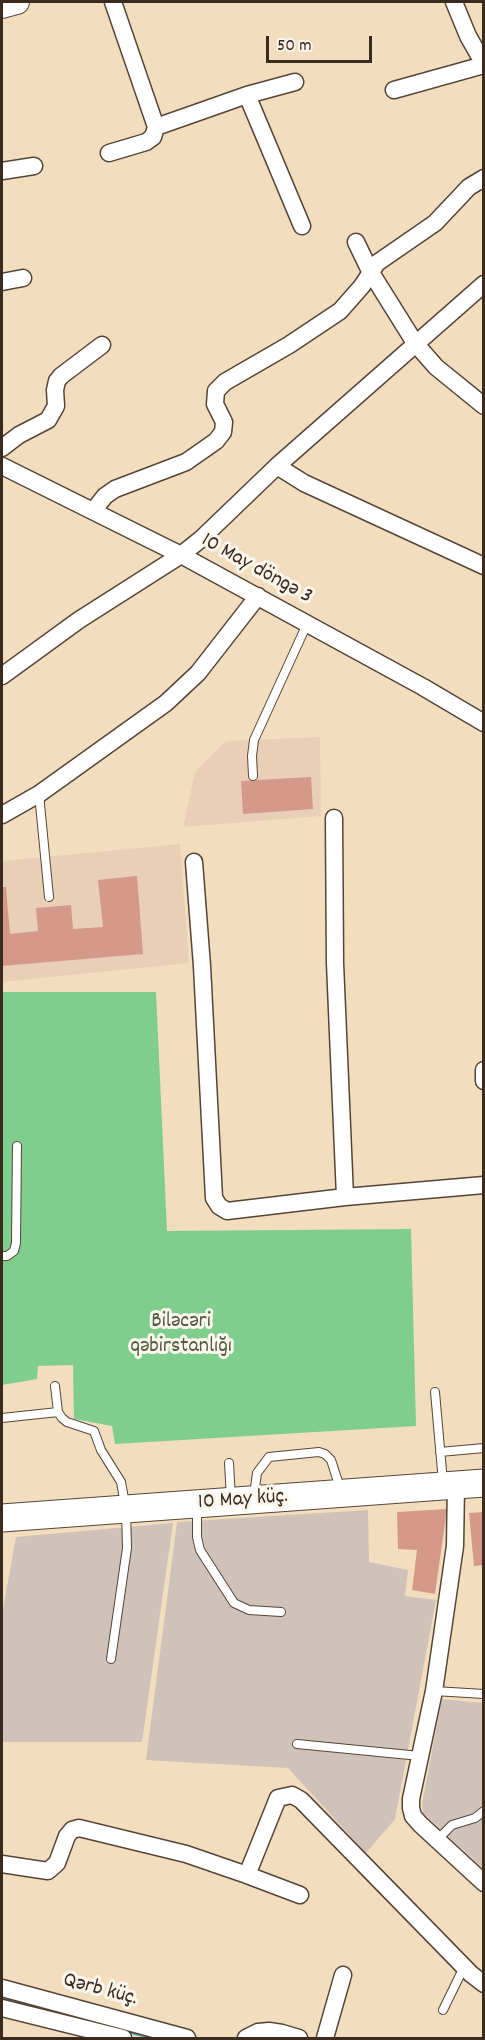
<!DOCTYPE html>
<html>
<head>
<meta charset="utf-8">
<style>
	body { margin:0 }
	#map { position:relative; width:485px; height:2040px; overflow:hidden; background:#f2debf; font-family:Dekko,sans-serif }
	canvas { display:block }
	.frame { position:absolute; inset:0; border:3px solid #3b2a1e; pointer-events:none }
	.scale { position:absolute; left:266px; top:36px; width:106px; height:27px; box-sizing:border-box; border:3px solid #3b2a1e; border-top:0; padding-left:8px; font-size:18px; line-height:21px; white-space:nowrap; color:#3b2a1e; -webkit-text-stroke:4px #fbf7ec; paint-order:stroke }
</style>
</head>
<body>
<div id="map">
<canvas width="485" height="2040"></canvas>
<div class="frame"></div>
<div class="scale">50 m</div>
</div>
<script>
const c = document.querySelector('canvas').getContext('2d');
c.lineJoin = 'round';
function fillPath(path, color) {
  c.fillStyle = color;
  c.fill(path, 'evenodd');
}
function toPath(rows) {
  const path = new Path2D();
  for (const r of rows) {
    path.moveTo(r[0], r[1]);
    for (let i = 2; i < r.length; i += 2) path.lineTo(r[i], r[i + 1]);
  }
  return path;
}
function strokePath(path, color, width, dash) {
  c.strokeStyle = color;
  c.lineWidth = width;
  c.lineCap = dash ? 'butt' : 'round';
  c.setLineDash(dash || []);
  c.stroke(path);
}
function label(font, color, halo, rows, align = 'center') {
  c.font = font + ' Dekko,sans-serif';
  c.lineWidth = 6;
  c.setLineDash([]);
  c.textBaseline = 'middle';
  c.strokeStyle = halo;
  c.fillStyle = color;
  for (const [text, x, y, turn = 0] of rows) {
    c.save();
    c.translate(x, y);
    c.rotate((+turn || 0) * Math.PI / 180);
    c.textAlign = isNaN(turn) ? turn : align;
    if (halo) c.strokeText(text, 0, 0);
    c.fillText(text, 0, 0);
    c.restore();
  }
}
fillPath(toPath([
	[320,737,321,816,183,827,195,772,226,741],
	[180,844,189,963,2,982,2,861]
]), '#e9cfb6');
fillPath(toPath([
	[368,1510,369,1562,408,1570,405,1596,436,1600,395,1819,366,1853,288,1768,146,1760,177,1522],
	[173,1523,142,1742,2,1742,2,1615,16,1537],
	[442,1699,483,1703,483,1868,423,1813,422,1804]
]), '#cec2b9');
fillPath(toPath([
	[2,992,156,992,167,1231,411,1229,416,1426,115,1444,112,1426,74,1419,73,1365,38,1366,37,1379,2,1385]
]), '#80ce8d');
strokePath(toPath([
	[2,1999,57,2013],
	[124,2030,156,2038]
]), '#40acbe', 4.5);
fillPath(toPath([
	[311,777,313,809,243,814,241,781],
	[137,876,143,954,2,966,2,887,6,887,10,934,38,931,36,908,71,905,73,929,103,927,98,880],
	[447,1509,435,1594,412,1590,417,1550,398,1549,397,1512],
	[484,1512,484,1565,474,1566,469,1513]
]), '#d5998a');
const lane = toPath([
	[253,776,252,756,254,740,307,624],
	[39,794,49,897],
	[2,1256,7,1256,14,1251,16,1243,17,1146],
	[55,1386,58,1412,62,1418,67,1422,94,1431,101,1450,121,1482,126,1510,127,1548,111,1659],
	[435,1392,443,1482],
	[2,1418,58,1412],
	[440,1452,484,1448],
	[229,1463,231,1499],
	[254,1495,257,1473,269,1457,319,1452,325,1454,331,1460,341,1491],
	[197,1508,197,1537,200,1550,234,1603,249,1610,281,1612],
	[434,1691,484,1694],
	[297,1744,420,1756],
	[437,1840,452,1825,475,1818,484,1811],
	[443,2010,464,1967]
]);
const street = toPath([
	[113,2,156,127,247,95,302,226],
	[454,2,468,36,484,64],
	[394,90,484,65],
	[247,95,295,82],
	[109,153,146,142,153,137,156,127],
	[2,171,34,166],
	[356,242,370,271,415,343,436,367,484,406],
	[2,282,23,278],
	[2,448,19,435,48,420,56,406,55,390,57,381,61,376,102,345],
	[2,466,181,555,423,687,484,723],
	[277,466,304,483,484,566],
	[93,511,105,496,115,489,186,462,216,441,223,432,224,422,215,404,216,391,225,382,289,345,340,311,362,286,377,263,435,223,469,187,484,178],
	[2,676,79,620,181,555,201,539,277,466,484,284],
	[2,815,39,794,166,703,198,673,258,596],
	[334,818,335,963,345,1197],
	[194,862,202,966,214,1198,219,1206,227,1211,345,1197,484,1185],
	[484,1070,484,1081],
	[456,1485,455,1546,434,1691,411,1799,411,1808,413,1816,420,1824,484,1883],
	[2,1864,48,1871,57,1863,67,1836,72,1830,79,1828,186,1854,247,1875,278,1798,292,1795,301,1800,471,1974,484,1984],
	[247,1875,300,1895],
	[2,1988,187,2038],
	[2,2008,123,2038],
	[246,2038,258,2032,269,2031,282,2033,299,2038],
	[325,2038,343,1975]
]);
const secondary = toPath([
	[2,6,17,2]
]);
const primary = toPath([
	[2,1518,484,1483]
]);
strokePath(lane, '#564536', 10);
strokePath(street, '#564536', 19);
strokePath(secondary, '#564536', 26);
strokePath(primary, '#564536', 29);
strokePath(lane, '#fff', 8);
strokePath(street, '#fff', 16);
strokePath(secondary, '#fff', 24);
strokePath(primary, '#fff', 27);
label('22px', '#3b2a1e', '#fbf7ec', [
	["10 May döngə 3",256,570,29],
	["10 May küç.",243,1501,-4],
	["Qərb küç.",100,1991,15]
]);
label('22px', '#505b3f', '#fbf7ec', [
	["Biləcəri",181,1323],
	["qəbirstanlığı",181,1348]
]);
</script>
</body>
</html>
